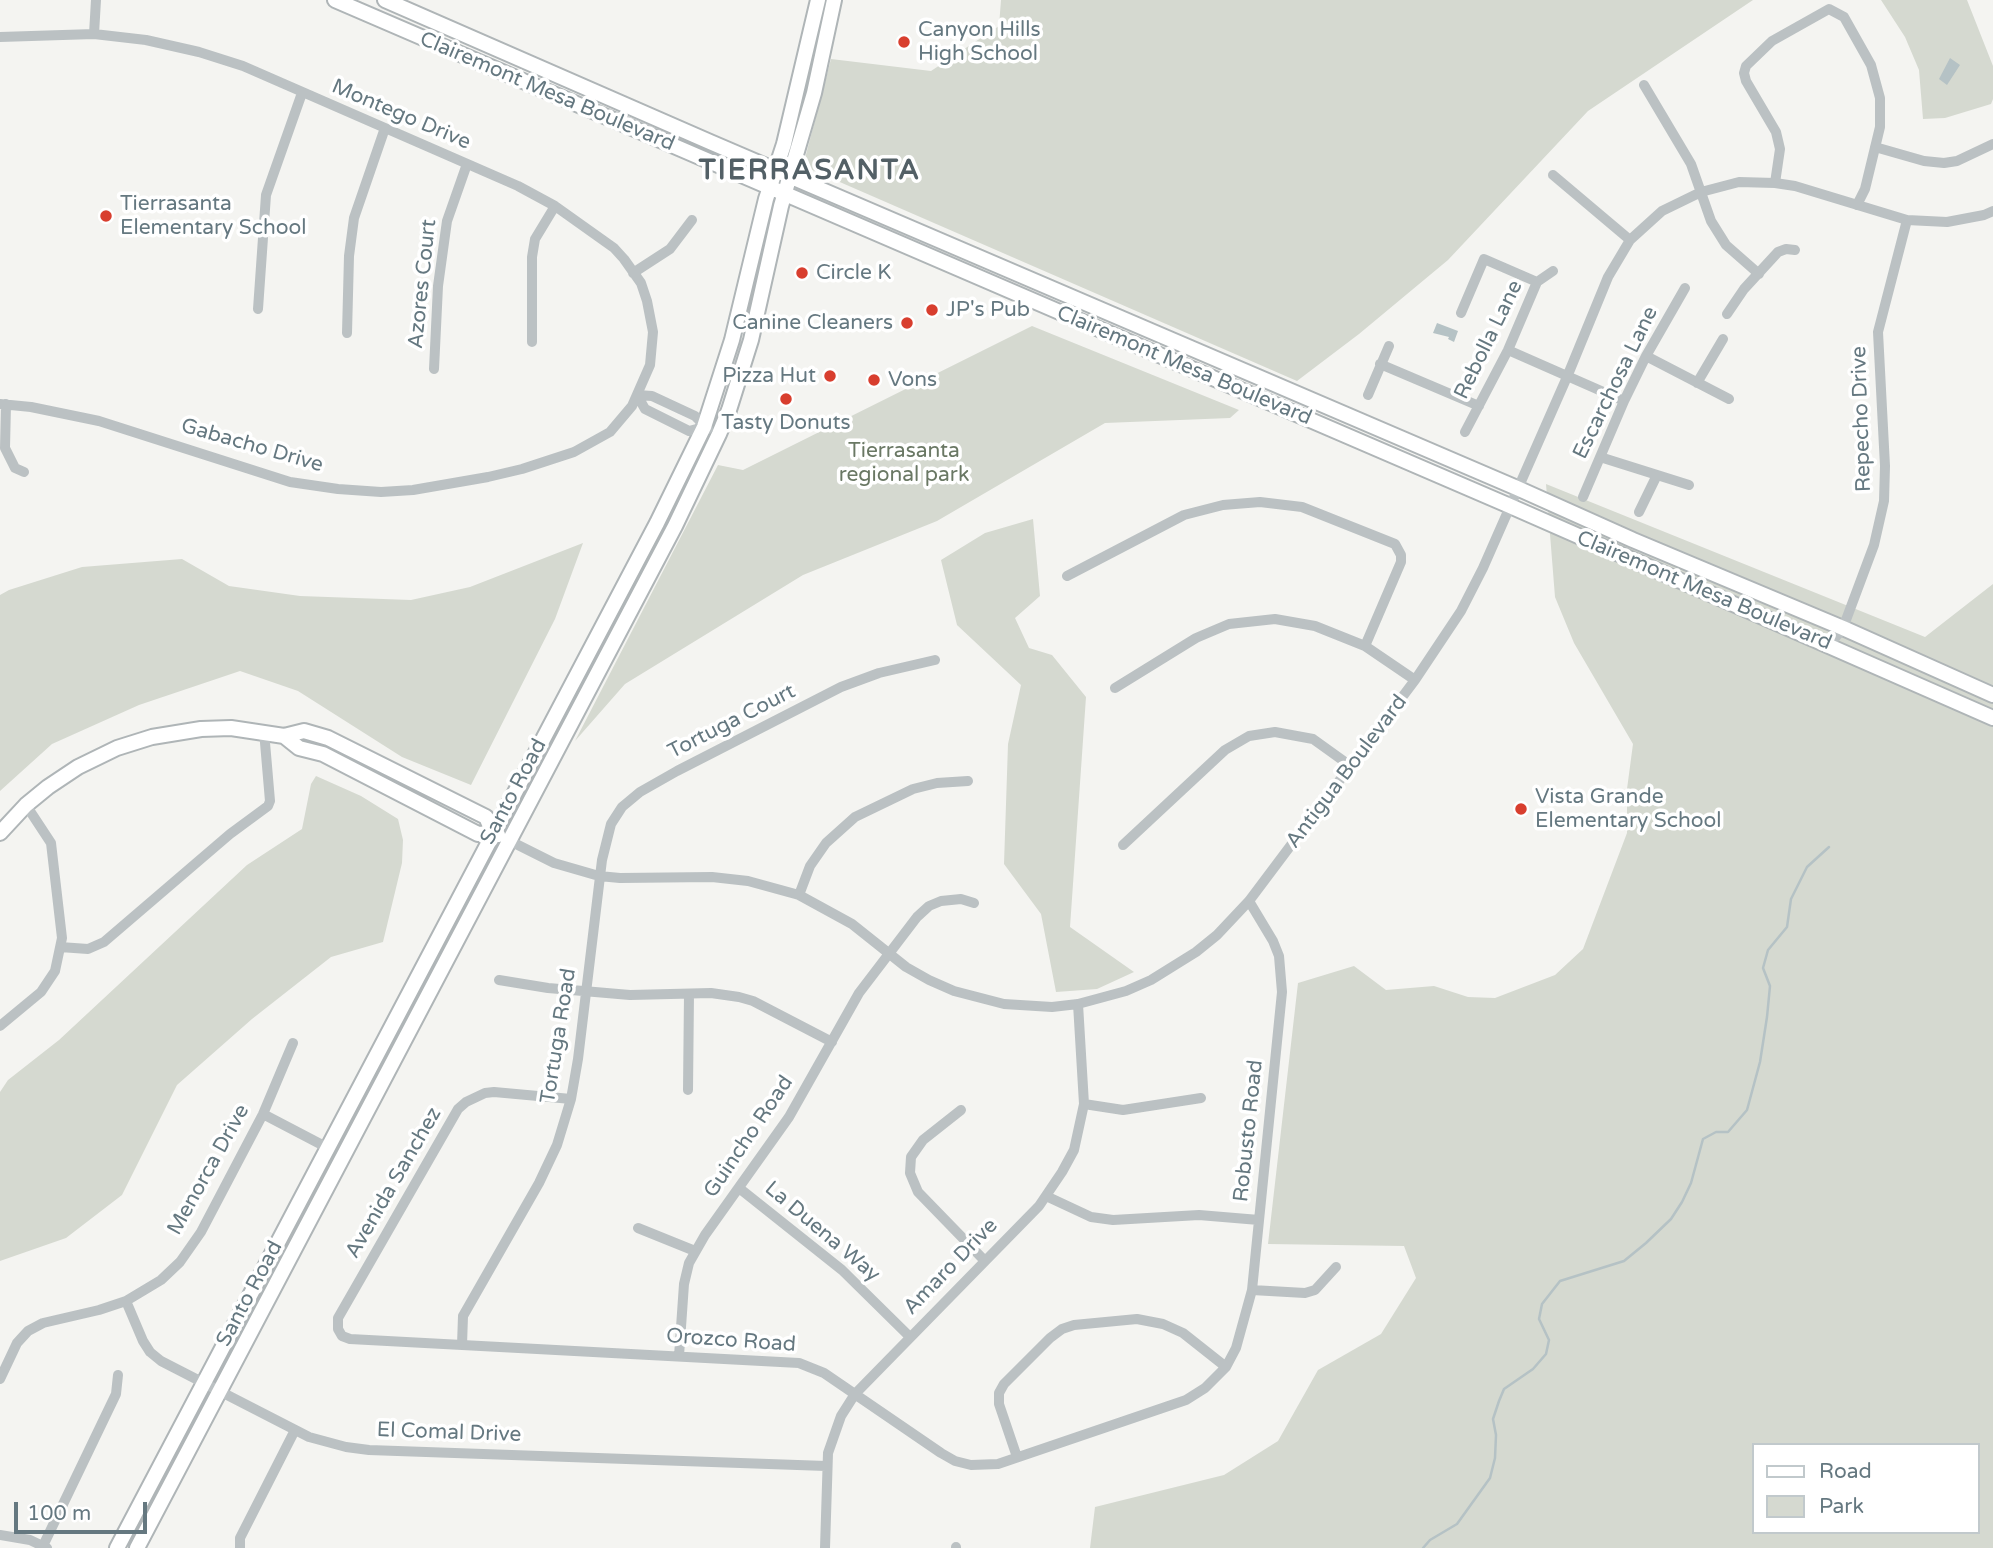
<!DOCTYPE html>
<html>
<head>
<meta charset="utf-8">
<style>
	body { margin:0 }
	#map { position:relative; width:1993px; height:1548px; overflow:hidden; background:#f4f4f1; font-family:"Varela Round",sans-serif }
	canvas { display:block }
	.legend { position:absolute; left:1752px; top:1443px; width:228px; height:91px; box-sizing:border-box; background:#fff; border:2px solid #c1c9cc; margin:0; padding:9px 12px; list-style:none; font-size:21px; color:#657880 }
	.legend li { display:flex; align-items:center; gap:14px; height:35px }
	.legend b { width:35px; border:2px solid #c1c9cc }
	.scale { position:absolute; left:14px; top:1502px; width:133px; height:32px; box-sizing:border-box; border:4px solid #657880; border-top:0; padding-left:9px; font-size:21px; line-height:24px; white-space:nowrap; color:#657880; -webkit-text-stroke:5px #fff; paint-order:stroke }
</style>
</head>
<body>
<div id="map">
<canvas width="1993" height="1548"></canvas>
<ul class="legend">
<li><b style="height:9px;background:#fff"></b>Road</li>
<li><b style="height:19px;background:#d5d9d0"></b>Park</li>
</ul>
<div class="scale">100 m</div>
</div>
<script>
const c = document.querySelector('canvas').getContext('2d');
c.lineJoin = 'round';
function fillPath(path, color) {
  c.fillStyle = color;
  c.fill(path, 'evenodd');
}
function toPath(rows) {
  const path = new Path2D();
  for (const r of rows) {
    path.moveTo(r[0], r[1]);
    for (let i = 2; i < r.length; i += 2) path.lineTo(r[i], r[i + 1]);
  }
  return path;
}
function strokePath(path, color, width, dash) {
  c.strokeStyle = color;
  c.lineWidth = width;
  c.lineCap = dash ? 'butt' : 'round';
  c.setLineDash(dash || []);
  c.stroke(path);
}
function label(font, color, halo, rows, align = 'center') {
  c.font = font + ' "Varela Round",sans-serif';
  c.lineWidth = 7;
  c.setLineDash([]);
  c.textBaseline = 'middle';
  c.strokeStyle = halo;
  c.fillStyle = color;
  for (const [text, x, y, turn = 0] of rows) {
    c.save();
    c.translate(x, y);
    c.rotate((+turn || 0) * Math.PI / 180);
    c.textAlign = isNaN(turn) ? turn : align;
    if (halo) c.strokeText(text, 0, 0);
    c.fillText(text, 0, 0);
    c.restore();
  }
}
fillPath(toPath([
	[1001,0,1753,0,1588,111,1448,260,1359,334,1297,381,803,166,831,59,931,71,999,26],
	[1881,0,1967,0,1993,66,1993,99,1991,104,1945,118,1923,119,1919,70,1905,37],
	[1032,326,1239,410,1230,418,1105,423,937,521,803,575,625,684,575,741,718,465,743,470],
	[1546,484,1925,637,1993,584,1993,1548,1090,1548,1095,1507,1224,1475,1278,1441,1318,1370,1381,1334,1416,1278,1404,1246,1268,1244,1298,983,1354,966,1386,990,1434,986,1468,997,1495,998,1555,975,1583,949,1627,833,1627,789,1633,744,1574,643,1555,597],
	[1753,1445,1977,1445,1977,1532,1753,1532],
	[1033,519,1040,596,1015,618,1029,648,1052,655,1086,697,1070,927,1134,972,1097,989,1056,992,1041,914,1004,864,1008,744,1021,685,957,625,941,560,985,533],
	[583,543,555,619,471,785,402,757,298,691,240,671,139,705,52,744,0,791,0,595,9,590,82,567,182,559,229,586,300,596,411,600,470,587],
	[316,776,361,796,398,819,403,840,402,863,383,942,331,957,252,1019,177,1085,122,1195,66,1238,0,1261,0,1092,8,1080,59,1040,247,865,302,829,311,784]
]), '#d5d9d0');
fillPath(toPath([
	[1950,58,1960,65,1947,85,1939,79],
	[1437,323,1458,331,1454,342,1448,339,1449,337,1433,333]
]), '#b5c2c5');
strokePath(toPath([
	[1423,1548,1430,1540,1457,1524,1490,1478,1495,1458,1496,1435,1493,1419,1499,1401,1504,1389,1533,1369,1546,1354,1549,1340,1539,1319,1542,1304,1560,1281,1624,1261,1646,1243,1671,1219,1682,1202,1691,1183,1703,1139,1716,1132,1728,1132,1747,1110,1760,1062,1767,1017,1770,986,1763,968,1768,950,1787,927,1791,899,1807,867,1829,847]
]), '#b5c2c5', 2.5);
const major = toPath([
	[335,0,1510,506,1993,718],
	[385,0,710,142,1517,488,1633,540,1843,628,1993,695],
	[284,736,304,731,328,738,486,817,493,833],
	[0,833,26,805,48,787,78,767,117,748,152,737,201,729,231,728,284,736,299,748,323,754,478,834,493,833,498,835],
	[117,1548,657,523,704,427,732,340,766,199,784,144,818,0],
	[137,1548,675,526,719,434,729,410,751,340,781,206,814,93,834,0]
]);
strokePath(major, '#afb5b7', 18);
strokePath(toPath([
	[94,34,96,0],
	[0,37,94,34,146,40,199,52,243,66,518,186,555,206,614,248,624,259,641,283,647,301,653,332,650,365,632,406,610,432,574,452,522,469,488,477,413,490,381,492,338,489,290,482,99,421,31,407,0,404],
	[1644,85,1691,164,1711,221,1726,245,1759,274],
	[1875,147,1924,161,1944,163,1957,161,1993,144],
	[1553,175,1630,240],
	[1775,183,1780,149,1776,132,1746,81,1744,73,1746,66,1772,41,1829,9,1844,17,1871,65,1880,98,1880,127,1865,189,1857,205],
	[633,273,670,249,692,220],
	[258,309,266,195,302,93],
	[1461,313,1484,259,1537,282],
	[1727,314,1744,289,1778,252,1786,249,1795,250],
	[347,333,349,256,354,218,385,128],
	[532,342,532,257,535,239,555,206],
	[1508,350,1624,401],
	[1646,356,1729,399],
	[1380,364,1479,406],
	[434,369,438,286,447,221,467,164],
	[1697,383,1723,339],
	[637,395,652,396,695,416,708,429],
	[637,395,645,409,689,431,704,427],
	[1368,395,1389,346],
	[6,404,5,448,15,468,24,472],
	[1465,432,1508,350,1537,282,1553,271],
	[1600,457,1689,485],
	[1583,497,1624,401,1646,356,1685,288],
	[1639,512,1657,475],
	[1067,576,1184,515,1223,505,1260,502,1302,507,1395,544,1401,555,1401,562,1365,646],
	[1821,641,1834,639,1843,628,1874,545,1884,501,1885,466,1878,332,1907,220],
	[1115,688,1196,638,1229,624,1275,619,1315,626,1365,646,1415,680],
	[508,840,554,863,599,876,620,878,712,877,748,881,799,895,852,924,906,967,929,980,954,991,1004,1004,1052,1007,1078,1004,1126,991,1151,980,1196,952,1217,935,1249,901,1415,680,1461,611,1483,568,1567,377,1608,277,1630,240,1662,211,1701,192,1739,182,1775,183,1795,186,1907,220,1947,222,1984,215,1993,211],
	[1123,845,1225,750,1249,736,1275,732,1313,739,1352,767],
	[799,895,810,866,826,843,855,817,913,789,937,783,968,781],
	[60,947,88,949,104,942,230,834,268,806,270,801,264,731],
	[499,980,548,988,630,995,711,993,739,997,753,1001,832,1042],
	[0,1026,41,992,55,971,62,938,51,843,26,805],
	[688,1090,689,994],
	[571,1099,494,1092,485,1093,466,1102,458,1109,338,1318,338,1329,342,1336,350,1339,799,1363,824,1373,941,1453,955,1461,971,1465,998,1464,1186,1400,1205,1388,1226,1367,1236,1348,1252,1290,1282,992,1279,956,1273,941,1249,901],
	[1084,1104,1123,1110,1201,1098],
	[961,1110,923,1140,911,1157,910,1173,918,1192,984,1260],
	[263,1114,328,1148],
	[739,1188,842,1270,910,1337],
	[1046,1196,1091,1217,1113,1220,1199,1215,1259,1220],
	[638,1228,695,1251],
	[1252,1290,1305,1293,1315,1290,1336,1267],
	[126,1301,143,1341,150,1352,161,1361,309,1437,346,1447,369,1450,826,1466],
	[462,1345,463,1316,539,1183,557,1145,571,1099,578,1059,602,860,611,824,622,807,640,792,677,771,841,687,879,673,935,660],
	[679,1356,684,1284,689,1263,705,1235,789,1117,859,993,917,917,929,906,941,901,961,899,974,903],
	[0,1379,17,1343,28,1331,43,1323,99,1310,126,1301,161,1280,180,1262,201,1232,263,1114,293,1043],
	[1017,1457,999,1404,999,1393,1004,1384,1050,1338,1062,1329,1074,1325,1137,1319,1163,1324,1183,1333,1226,1367],
	[0,1535,30,1540,47,1548],
	[42,1548,116,1394,118,1375],
	[240,1548,240,1538,295,1430],
	[825,1548,828,1453,841,1416,855,1394,1039,1206,1062,1172,1074,1150,1084,1104,1078,1004],
	[956,1548,956,1547]
]), '#bbc1c3', 10);
strokePath(major, '#fff', 14);
for (const [x, y, r, color] of [
	[904,42,7,"#d83e2e"],
	[106,216,7,"#d83e2e"],
	[802,273,7,"#d83e2e"],
	[932,310,7,"#d83e2e"],
	[907,323,7,"#d83e2e"],
	[830,376,7,"#d83e2e"],
	[874,380,7,"#d83e2e"],
	[786,399,7,"#d83e2e"],
	[1521,809,7,"#d83e2e"]
]) {
  const dot = new Path2D();
  dot.arc(x, y, r, 0, 2 * Math.PI);
  c.fillStyle = color;
  c.fill(dot);
  strokePath(dot, '#fff', 2.5);
}
label('21px', '#657880', '#fff', [
	["Canyon Hills",918,30],
	["High School",918,54],
	["Tierrasanta",120,204],
	["Elementary School",120,228],
	["Circle K",816,273],
	["JP's Pub",946,310],
	["Canine Cleaners",893,323,"right"],
	["Pizza Hut",816,376,"right"],
	["Vons",888,380],
	["Tasty Donuts",786,423,"center"],
	["Vista Grande",1535,797],
	["Elementary School",1535,821]
], 'left');
label('21px', '#657880', '#fff', [
	["Clairemont Mesa Boulevard",547,92,23],
	["Montego Drive",401,115,23],
	["Azores Court",423,284,-84],
	["Rebolla Lane",1489,340,-64],
	["Clairemont Mesa Boulevard",1184,366,23],
	["Escarchosa Lane",1616,383,-64],
	["Repecho Drive",1862,419,-92],
	["Gabacho Drive",252,446,16],
	["Clairemont Mesa Boulevard",1704,591,23],
	["Tortuga Court",732,722,-27],
	["Antigua Boulevard",1347,772,-53],
	["Santo Road",514,792,-62],
	["Tortuga Road",559,1036,-81],
	["Robusto Road",1249,1131,-84],
	["Guincho Road",749,1137,-56],
	["Menorca Drive",209,1170,-61],
	["Avenida Sanchez",394,1183,-60],
	["La Duena Way",822,1232,40],
	["Amaro Drive",951,1267,-46],
	["Santo Road",250,1294,-62],
	["Orozco Road",731,1341,4],
	["El Comal Drive",449,1433,2]
]);
label('21px', '#6a7864', '#fff', [
	["Tierrasanta",904,451],
	["regional park",904,475]
]);
c.letterSpacing = '2px';
label('bold 28px', '#536066', '#fff', [
	["TIERRASANTA",810,172]
]);
c.letterSpacing = '0px';
</script>
</body>
</html>
